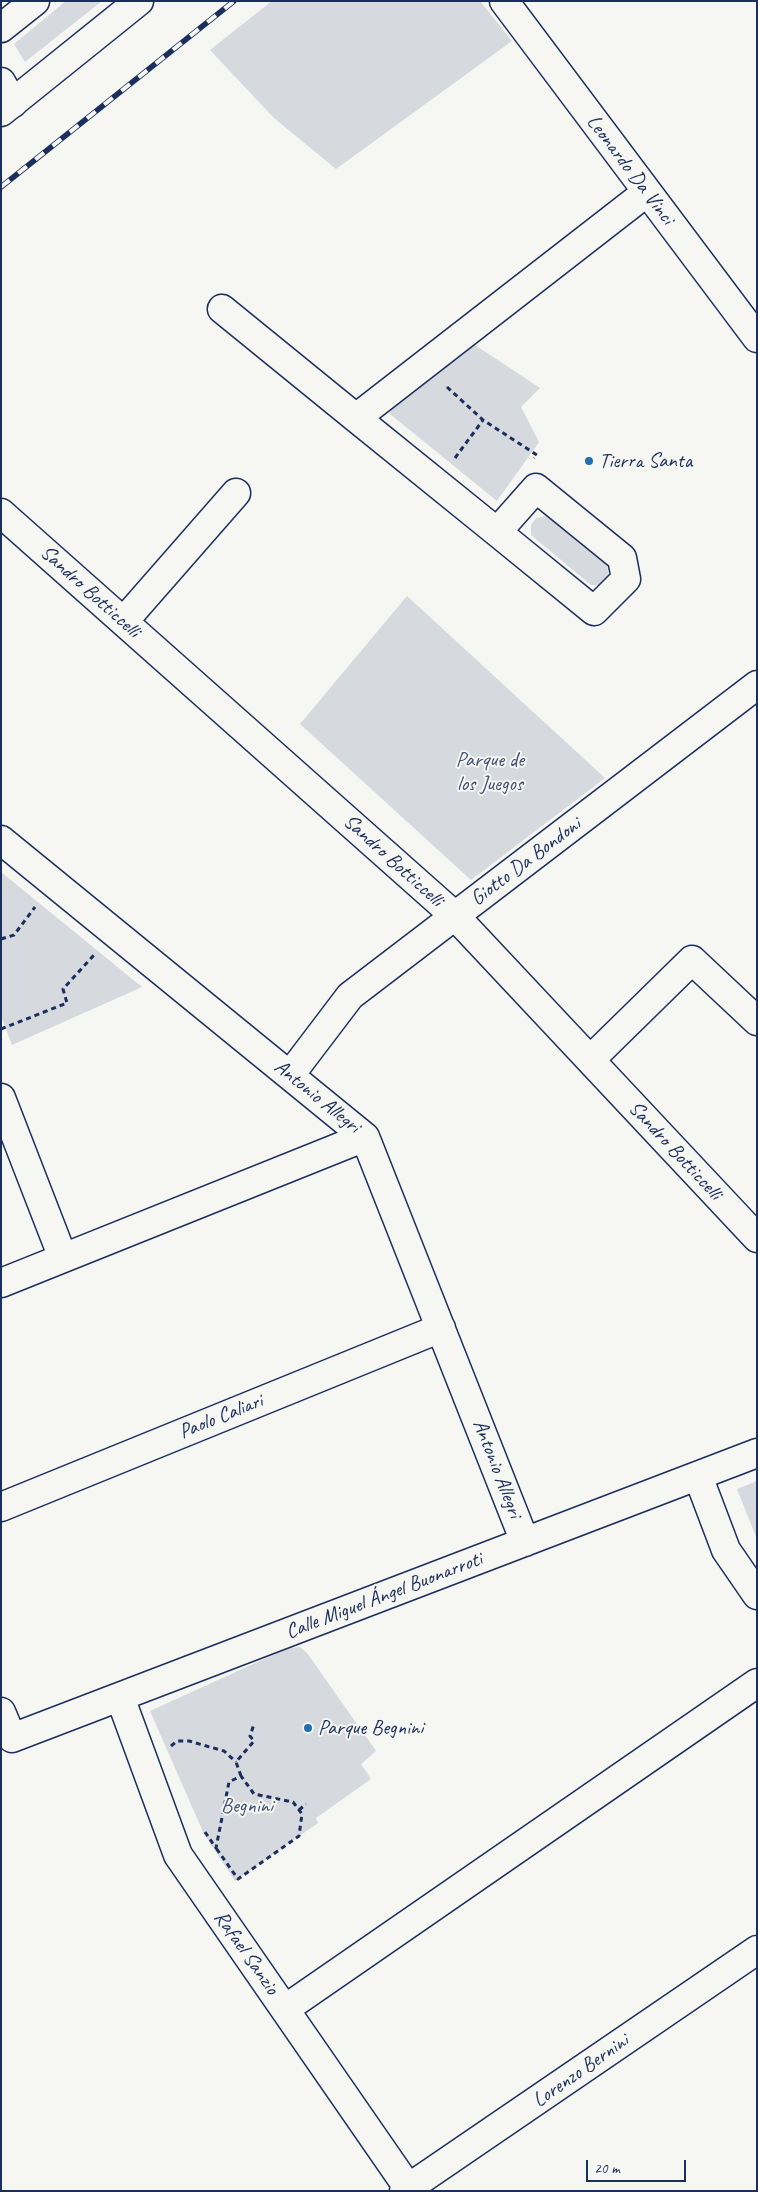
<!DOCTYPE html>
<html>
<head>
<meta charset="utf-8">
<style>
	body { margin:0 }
	#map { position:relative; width:758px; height:2192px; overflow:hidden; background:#f6f6f2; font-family:Caveat,sans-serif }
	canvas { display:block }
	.frame { position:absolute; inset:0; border:2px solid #1b2f5e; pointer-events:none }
	.scale { position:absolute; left:586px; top:2160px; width:100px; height:22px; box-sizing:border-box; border:2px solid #1b2f5e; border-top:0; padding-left:6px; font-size:15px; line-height:18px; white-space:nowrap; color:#1b2f5e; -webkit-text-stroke:4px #f6f6f2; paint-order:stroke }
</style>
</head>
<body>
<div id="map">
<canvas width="758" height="2192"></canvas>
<div class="frame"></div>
<div class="scale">20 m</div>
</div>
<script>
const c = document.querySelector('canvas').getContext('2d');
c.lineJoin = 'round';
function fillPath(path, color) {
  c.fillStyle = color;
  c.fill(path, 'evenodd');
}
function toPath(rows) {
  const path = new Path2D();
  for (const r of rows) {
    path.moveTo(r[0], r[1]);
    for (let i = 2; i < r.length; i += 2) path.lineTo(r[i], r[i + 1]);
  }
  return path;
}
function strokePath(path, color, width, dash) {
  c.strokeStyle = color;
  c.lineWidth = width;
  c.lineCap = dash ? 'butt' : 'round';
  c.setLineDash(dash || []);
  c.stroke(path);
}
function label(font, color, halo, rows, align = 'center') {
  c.font = font + ' Caveat,sans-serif';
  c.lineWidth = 4;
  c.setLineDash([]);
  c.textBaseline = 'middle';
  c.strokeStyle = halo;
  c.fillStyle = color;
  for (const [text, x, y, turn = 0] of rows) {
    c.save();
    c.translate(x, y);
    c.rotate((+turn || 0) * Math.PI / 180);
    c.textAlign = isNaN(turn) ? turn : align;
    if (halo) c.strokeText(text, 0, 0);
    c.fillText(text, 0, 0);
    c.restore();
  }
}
fillPath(toPath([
	[66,1,102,1,25,62,14,44],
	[272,1,480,1,512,41,336,169,274,118,210,50],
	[472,343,540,388,521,407,539,442,497,501,390,414,390,403],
	[546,516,607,566,609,577,603,585,591,585,531,535,531,525,536,518],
	[407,596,605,778,471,880,300,724],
	[1,872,142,987,12,1045,1,1016],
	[757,1481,757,1539,737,1489],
	[300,1647,307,1653,376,1751,361,1764,371,1779,316,1818,318,1823,235,1881,204,1834,150,1711,275,1654,289,1648]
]), '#d6d9dd');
const minor = toPath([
	[504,1,757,338],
	[1,82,13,103],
	[222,309,356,418,497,532,594,611,626,579,622,558,536,488,497,532],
	[356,418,647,192],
	[1,513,455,916,757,1238],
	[124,621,236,493],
	[1,840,365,1137,525,1542],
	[590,1060,692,960,757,1021],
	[290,1075,350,996,757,685],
	[1,1098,63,1258],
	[1,1283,365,1137],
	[698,1476,726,1550,757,1595],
	[1,1507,441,1328],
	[120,1697,178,1855,409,2189],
	[1,1712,12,1738,757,1453],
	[285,2009,757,1683],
	[404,2191,757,1950]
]);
const major = toPath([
	[1,28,35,1],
	[1,112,139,1]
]);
strokePath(minor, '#1b2f5e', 31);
strokePath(major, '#1b2f5e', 31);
strokePath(toPath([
	[447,387,483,420,537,455,534,458],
	[455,458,483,420],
	[1,939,14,935,35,907],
	[1,1029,67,1003,63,989,94,955],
	[171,1746,177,1741,189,1741,224,1751,236,1762],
	[241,1776,236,1762,254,1741,250,1736,254,1724],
	[299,1810,306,1804],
	[205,1832,216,1848,229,1782,241,1776,254,1794,293,1802,302,1814,299,1836,238,1879,216,1848]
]), '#1b2f5e', 3, [5, 4]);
strokePath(minor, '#f6f6f2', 28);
strokePath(major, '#f6f6f2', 28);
const rail = toPath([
	[1,187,234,1]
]);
strokePath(rail, '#1b2f5e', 5.5);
strokePath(rail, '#f6f6f2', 4, [11]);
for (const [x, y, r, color] of [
	[589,461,5,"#1f6fb2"],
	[308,1728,5,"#1f6fb2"]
]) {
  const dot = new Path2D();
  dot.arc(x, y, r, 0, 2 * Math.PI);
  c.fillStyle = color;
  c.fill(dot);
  strokePath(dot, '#f6f6f2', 2);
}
label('21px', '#1b2f5e', '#f6f6f2', [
	["Leonardo Da Vinci",630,170,53],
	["Sandro Botticcelli",90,592,42],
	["Sandro Botticcelli",393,861,42],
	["Giotto Da Bondoni",526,862,-37],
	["Antonio Allegri",317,1097,39],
	["Sandro Botticcelli",675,1151,47],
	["Paolo Caliari",221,1417,-22],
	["Antonio Allegri",497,1469,69],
	["Calle Miguel Ángel Buonarroti",384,1596,-21],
	["Rafael Sanzio",246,1953,55],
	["Lorenzo Bernini",581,2071,-35]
]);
label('21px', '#1b2f5e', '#f6f6f2', [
	["Tierra Santa",599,461],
	["Parque Begnini",318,1728]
], 'left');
label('21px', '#405177', '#f6f6f2', [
	["Parque de",490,760],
	["los Juegos",490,784],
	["Begnini",247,1806]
]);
</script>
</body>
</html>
